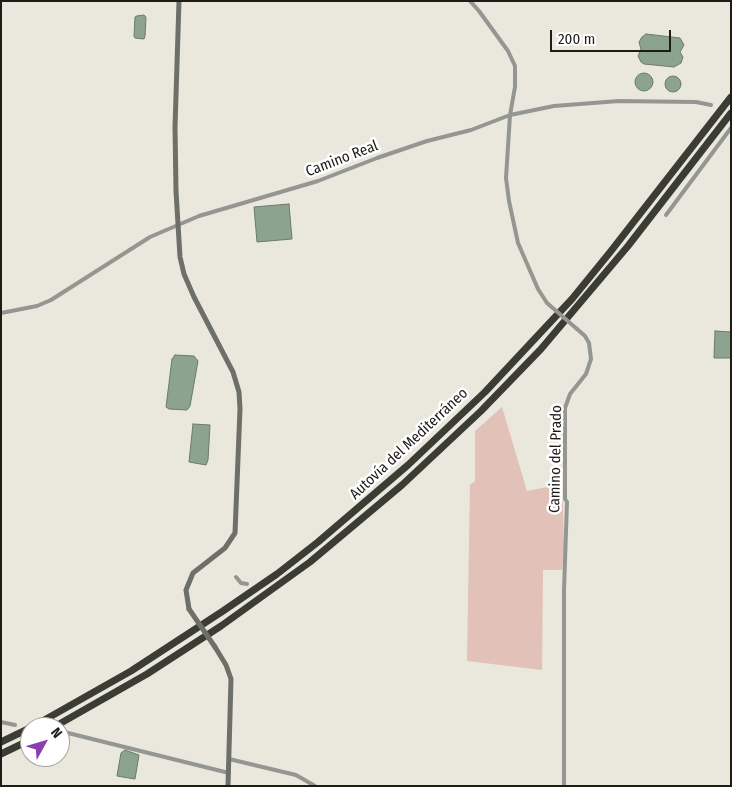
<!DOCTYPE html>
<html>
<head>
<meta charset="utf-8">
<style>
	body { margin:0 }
	#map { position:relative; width:732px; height:787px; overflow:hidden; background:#eae7dd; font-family:"Fira Sans Condensed",sans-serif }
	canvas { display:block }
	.frame { position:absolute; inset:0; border:2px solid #1d1c18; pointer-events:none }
	.north { position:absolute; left:20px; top:717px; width:50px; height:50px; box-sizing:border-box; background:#fff; border:1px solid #a5a4a3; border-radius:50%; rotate:51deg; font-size:14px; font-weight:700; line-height:20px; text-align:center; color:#1d1c18 }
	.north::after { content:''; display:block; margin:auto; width:18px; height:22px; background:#8b3fb0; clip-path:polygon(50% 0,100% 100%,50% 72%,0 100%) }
	.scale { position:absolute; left:550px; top:30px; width:121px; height:22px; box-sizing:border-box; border:2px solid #1d1c18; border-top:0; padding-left:6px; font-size:15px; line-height:18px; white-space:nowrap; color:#1d1c18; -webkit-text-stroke:4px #fff; paint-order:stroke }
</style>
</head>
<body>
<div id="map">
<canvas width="732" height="787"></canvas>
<div class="frame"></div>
<div class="north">N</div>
<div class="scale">200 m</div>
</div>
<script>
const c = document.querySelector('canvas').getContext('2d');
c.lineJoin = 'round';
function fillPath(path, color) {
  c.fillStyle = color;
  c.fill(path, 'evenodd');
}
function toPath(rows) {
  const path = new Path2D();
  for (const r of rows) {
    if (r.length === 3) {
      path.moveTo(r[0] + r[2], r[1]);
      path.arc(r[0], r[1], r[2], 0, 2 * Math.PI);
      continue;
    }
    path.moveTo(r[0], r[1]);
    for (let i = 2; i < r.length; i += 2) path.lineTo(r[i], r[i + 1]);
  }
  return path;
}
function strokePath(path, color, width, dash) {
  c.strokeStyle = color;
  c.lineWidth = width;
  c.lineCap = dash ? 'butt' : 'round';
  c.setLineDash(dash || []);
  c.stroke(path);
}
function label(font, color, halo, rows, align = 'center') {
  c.font = font + ' "Fira Sans Condensed",sans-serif';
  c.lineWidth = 5;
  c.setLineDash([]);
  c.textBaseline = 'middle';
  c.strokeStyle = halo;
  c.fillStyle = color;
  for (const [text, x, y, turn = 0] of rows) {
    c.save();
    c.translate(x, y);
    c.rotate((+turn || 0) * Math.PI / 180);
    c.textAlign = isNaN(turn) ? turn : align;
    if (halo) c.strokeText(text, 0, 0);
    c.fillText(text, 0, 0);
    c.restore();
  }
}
fillPath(toPath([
	[502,407,527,491,552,486,556,497,563,502,564,550,562,570,543,570,542,670,467,661,470,485,475,481,475,431]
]), '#e1c1b8');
const water = toPath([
	[137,16,144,15,146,17,145,36,144,39,135,38,134,36,135,17,137,16],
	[646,34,680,38,684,45,680,52,683,57,681,63,674,67,644,64,641,62,638,56,641,49,639,42,642,37,646,34],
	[644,82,9],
	[673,84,8],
	[289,204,292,239,257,242,254,207,289,204],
	[715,331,731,332,731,358,714,358,715,331],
	[175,355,194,356,198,361,190,406,187,410,169,409,166,407,172,359,175,355],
	[193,424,210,425,208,460,206,465,189,462,193,424],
	[125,750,139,755,135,779,117,776,121,753,125,750]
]);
fillPath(water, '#8ba38f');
strokePath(water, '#6a7a6b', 1);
strokePath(toPath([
	[470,1,479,11,508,51,515,66,515,87,510,115,506,178,509,201,518,243,538,289,547,303],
	[666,215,731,128],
	[1,313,37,306,51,300,150,237,199,216,318,181,377,158,427,141,471,130,510,115,554,106,619,101,696,102,711,105],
	[236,577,241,583,247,584],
	[1,722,15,725],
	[60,731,229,773],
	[229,759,296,775,315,786],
	[564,786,564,590,567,502,565,499,565,408,570,394,586,374,591,359,589,343,585,336,577,329]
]), '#949692', 4);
strokePath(toPath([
	[179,1,175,127,176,191,180,257,184,274,194,297,233,372,239,392,240,409,235,533,225,548,193,573,186,590,189,609],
	[215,647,226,665,231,679,228,786]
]), '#6d6f69', 5);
strokePath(toPath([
	[32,727,131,671,223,611,277,574,318,542,408,465,485,392,572,299,611,251,731,97],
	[54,727,147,674,221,626,310,562,402,485,481,411,541,349,628,246,731,113],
	[1,742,30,728],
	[1,754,30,740]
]), '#3b3d35', 7);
strokePath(toPath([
	[547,303,577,329]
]), '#949692', 4);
strokePath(toPath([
	[189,609,215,647]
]), '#6d6f69', 5);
label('15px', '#1d1c18', '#fff', [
	["Camino Real",342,159,-21],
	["Autovía del Mediterráneo",409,444,-43],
	["Camino del Prado",556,459,-89]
]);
</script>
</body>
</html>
